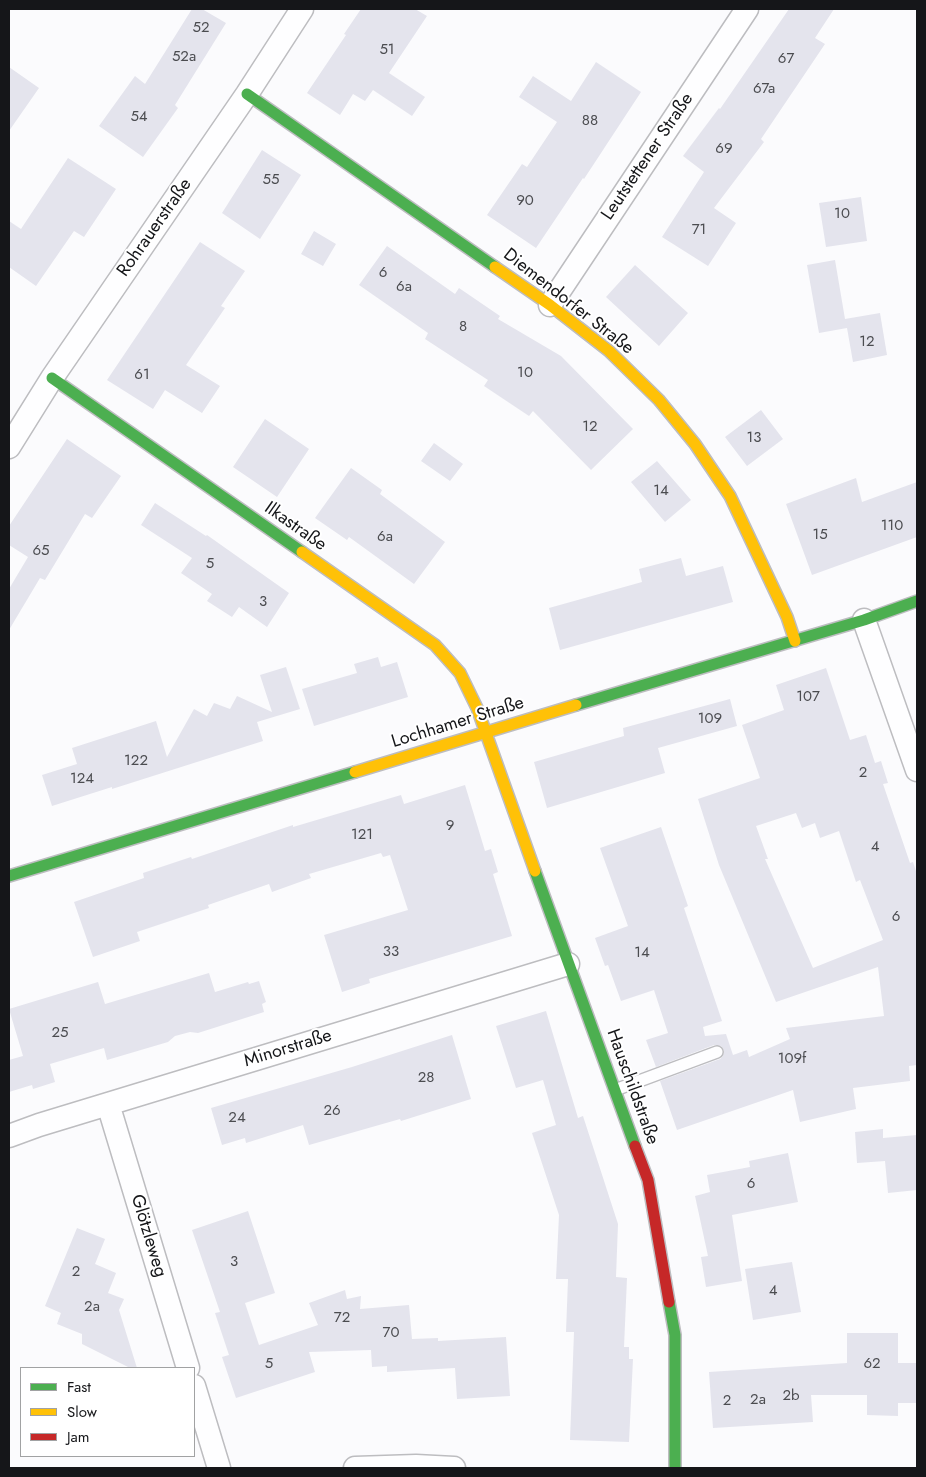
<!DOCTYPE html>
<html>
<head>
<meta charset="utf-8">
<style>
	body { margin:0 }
	#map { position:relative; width:926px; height:1477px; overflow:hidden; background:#fbfbfd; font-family:Jost,sans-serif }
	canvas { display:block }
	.frame { position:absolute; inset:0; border:10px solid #151619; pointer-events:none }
	.legend { position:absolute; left:20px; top:1367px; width:175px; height:90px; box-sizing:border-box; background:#fff; border:1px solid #a1a2a3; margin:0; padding:6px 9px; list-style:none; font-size:15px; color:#151619 }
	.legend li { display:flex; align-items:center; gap:10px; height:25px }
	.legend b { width:25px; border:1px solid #a1a2a3 }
</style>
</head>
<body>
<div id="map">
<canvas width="926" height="1477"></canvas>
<div class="frame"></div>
<ul class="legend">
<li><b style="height:6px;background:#4caf50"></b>Fast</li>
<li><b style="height:6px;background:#ffc107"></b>Slow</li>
<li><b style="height:6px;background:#c62828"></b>Jam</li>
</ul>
</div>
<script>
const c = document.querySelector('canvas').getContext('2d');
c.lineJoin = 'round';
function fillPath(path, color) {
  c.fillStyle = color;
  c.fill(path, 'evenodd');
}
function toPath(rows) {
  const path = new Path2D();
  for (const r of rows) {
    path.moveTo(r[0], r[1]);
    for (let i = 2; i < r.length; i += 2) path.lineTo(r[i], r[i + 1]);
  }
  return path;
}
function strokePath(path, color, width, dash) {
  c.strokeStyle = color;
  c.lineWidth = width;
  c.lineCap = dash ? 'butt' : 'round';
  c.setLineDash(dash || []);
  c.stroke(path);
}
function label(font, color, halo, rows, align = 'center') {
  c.font = font + ' Jost,sans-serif';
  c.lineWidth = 4;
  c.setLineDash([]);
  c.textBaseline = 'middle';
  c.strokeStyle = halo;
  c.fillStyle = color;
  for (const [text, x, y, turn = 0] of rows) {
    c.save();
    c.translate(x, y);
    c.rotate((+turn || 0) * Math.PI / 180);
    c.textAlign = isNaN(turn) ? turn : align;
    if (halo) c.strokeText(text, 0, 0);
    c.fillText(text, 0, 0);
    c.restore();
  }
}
fillPath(toPath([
	[192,9,202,9,226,23,175,105,178,108,143,157,99,126,135,76,145,84],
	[361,9,415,9,427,16,389,73,425,97,412,116,373,90,365,101,353,94,340,115,307,93,346,35,344,34],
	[789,9,834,9,815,38,825,44,761,139,764,142,714,208,736,223,708,266,662,237,704,172,683,156,719,108,720,109],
	[596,62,641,92,584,179,583,178,536,248,487,215,522,164,527,167,557,122,519,97,533,76,571,101],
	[9,67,39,88,9,131],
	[262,150,301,175,260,239,222,213],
	[68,158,116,189,84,237,74,231,36,286,9,267,9,221,21,229],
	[861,197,867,241,826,247,819,203],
	[314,231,336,244,323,266,301,254],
	[200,242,245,271,221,306,225,308,186,365,220,386,202,413,165,390,153,409,107,380],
	[387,246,455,294,459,288,500,316,498,319,561,356,633,429,591,470,533,411,529,416,484,386,488,380,425,339,428,333,359,285],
	[835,260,845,319,880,313,887,355,853,362,847,328,819,333,807,265],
	[635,265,688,313,659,346,606,297],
	[761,410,783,439,747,466,725,437],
	[265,419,309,449,277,497,233,467],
	[67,439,121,476,92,518,85,514,45,580,40,578,9,630,9,589,28,557,9,545,9,526],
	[434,443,463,464,450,481,421,461],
	[657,461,691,500,665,522,631,482],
	[351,468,382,490,380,494,445,542,414,584,349,537,347,540,315,518],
	[856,478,862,502,917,482,917,537,812,575,786,504],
	[155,503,206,536,207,535,289,593,267,627,239,607,232,617,207,601,212,594,181,573,192,558,141,525],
	[681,558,686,576,723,566,733,602,560,650,549,608,642,582,639,569],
	[378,657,381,667,397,662,408,697,314,726,302,689,357,673,354,664],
	[286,667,300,709,257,722,263,741,112,789,112,787,52,806,42,775,77,764,72,748,156,721,167,757,194,709,207,716,214,703,230,709,237,696,272,712,260,675],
	[826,668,850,740,866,735,875,763,881,761,888,783,883,784,910,863,913,862,917,874,917,1065,909,1066,910,1081,853,1088,856,1109,800,1122,793,1090,677,1130,660,1081,720,1059,723,1056,724,1050,721,1046,714,1045,656,1067,646,1040,668,1033,654,990,621,1001,608,965,605,966,595,938,628,926,600,848,661,827,688,906,684,908,722,1021,703,1027,705,1036,726,1034,733,1055,747,1050,749,1057,790,1039,786,1028,884,1016,878,967,776,1002,719,865,698,799,760,778,742,725,784,710,776,685],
	[796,813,802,828,815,823,820,838,839,831,856,882,860,880,883,940,813,968,765,859,768,859,756,826],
	[730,699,737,726,658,748,665,773,547,808,534,762,624,736,623,728],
	[465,785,485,851,491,849,498,872,493,874,512,936,369,979,370,983,342,992,324,935,408,910,390,855,383,857,381,853,309,874,311,878,272,892,269,884,208,905,209,908,137,932,140,941,93,957,74,902,144,878,143,873,191,857,192,859,293,825,293,827,401,795,404,804],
	[209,973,215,992,248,982,249,984,259,981,266,1002,262,1004,264,1012,198,1033,190,1032,175,1036,168,1042,107,1060,104,1048,50,1064,55,1082,33,1089,32,1085,9,1092,9,1060,23,1056,9,1009,98,982,105,1004],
	[546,1011,578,1118,583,1116,618,1224,616,1277,627,1278,624,1347,629,1347,629,1359,633,1359,629,1442,570,1440,574,1332,566,1332,568,1279,556,1279,559,1215,532,1133,556,1125,543,1080,516,1088,496,1026],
	[452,1035,471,1099,401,1121,400,1119,309,1145,303,1125,246,1143,245,1138,222,1145,211,1108,352,1067],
	[883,1129,883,1138,917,1135,917,1190,888,1193,885,1161,857,1163,855,1132],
	[788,1153,798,1202,732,1215,742,1281,706,1287,701,1257,708,1256,695,1196,710,1192,707,1175,750,1167,749,1161],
	[248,1211,275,1293,245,1303,259,1345,318,1325,309,1303,345,1290,347,1299,361,1296,360,1309,409,1305,412,1339,438,1338,438,1341,506,1337,510,1396,457,1399,455,1368,387,1372,387,1366,372,1367,371,1350,309,1352,315,1372,236,1398,222,1357,229,1355,215,1313,220,1312,192,1230],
	[77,1228,105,1239,95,1264,116,1273,108,1293,124,1299,119,1310,137,1368,130,1368,82,1344,82,1334,57,1324,61,1313,45,1306],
	[792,1262,801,1312,753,1320,745,1269],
	[847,1333,898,1333,898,1363,917,1363,917,1403,898,1403,898,1416,867,1415,867,1395,811,1395,813,1422,713,1428,709,1372,847,1363]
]), '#e4e4ed');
const lane = toPath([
	[615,1090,717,1052]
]);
const street = toPath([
	[550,305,747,9],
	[9,447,52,378,247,94,302,9],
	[864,620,917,770],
	[108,1104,188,1368],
	[9,1136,39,1125,568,964],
	[194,1386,219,1468],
	[355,1468,416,1466,454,1468]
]);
const fast = toPath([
	[247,94,495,267],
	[52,378,302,552],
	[576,705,864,620,917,601],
	[535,871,635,1146],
	[9,876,355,772],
	[669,1302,675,1335,675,1468]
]);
const slow = toPath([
	[495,267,550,305,609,351,659,400,695,444,730,496,787,617,795,641],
	[302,552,435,645,460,673,477,708,535,871],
	[355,772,576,705]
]);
const jam = toPath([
	[635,1146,648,1180,669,1302]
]);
strokePath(lane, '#bdbdc0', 14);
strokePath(street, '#bdbdc0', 25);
strokePath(fast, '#bdbdc0', 14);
strokePath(slow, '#bdbdc0', 14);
strokePath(jam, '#bdbdc0', 14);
strokePath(lane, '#fefeff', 11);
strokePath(street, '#fefeff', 22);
strokePath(fast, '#4caf50', 11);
strokePath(slow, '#ffc107', 11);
strokePath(jam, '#c62828', 11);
label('15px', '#4b4c50', null, [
	["52",201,28],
	["51",387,50],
	["52a",184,57],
	["67",786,59],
	["67a",764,89],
	["54",139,117],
	["88",590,121],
	["69",724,149],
	["55",271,180],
	["90",525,201],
	["10",842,214],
	["71",699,230],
	["6",383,273],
	["6a",404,287],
	["8",463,327],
	["12",867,342],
	["10",525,373],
	["61",142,375],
	["12",590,427],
	["13",754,438],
	["14",661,491],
	["110",892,526],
	["15",820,535],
	["6a",385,537],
	["65",41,551],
	["5",210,564],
	["3",263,602],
	["107",808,697],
	["109",710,719],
	["122",136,761],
	["2",863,773],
	["124",82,779],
	["9",450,826],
	["121",362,835],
	["4",875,847],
	["6",896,917],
	["33",391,952],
	["14",642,953],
	["25",60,1033],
	["109f",792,1059],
	["28",426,1078],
	["26",332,1111],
	["24",237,1118],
	["6",751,1184],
	["3",234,1262],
	["2",76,1272],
	["4",773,1291],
	["2a",92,1307],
	["72",342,1318],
	["70",391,1333],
	["5",269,1364],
	["62",872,1364],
	["2b",791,1396],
	["2a",758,1400],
	["2",727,1401]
]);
label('18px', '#151619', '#fff', [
	["Leutstettener Straße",648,157,-56],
	["Rohrauerstraße",155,228,-55],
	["Diemendorfer Straße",568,302,38],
	["Ilkastraße",295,527,35],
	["Lochhamer Straße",458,723,-17],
	["Minorstraße",288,1049,-17],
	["Hauschildstraße",632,1087,70],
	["Glötzleweg",148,1236,73]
]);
</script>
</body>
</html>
